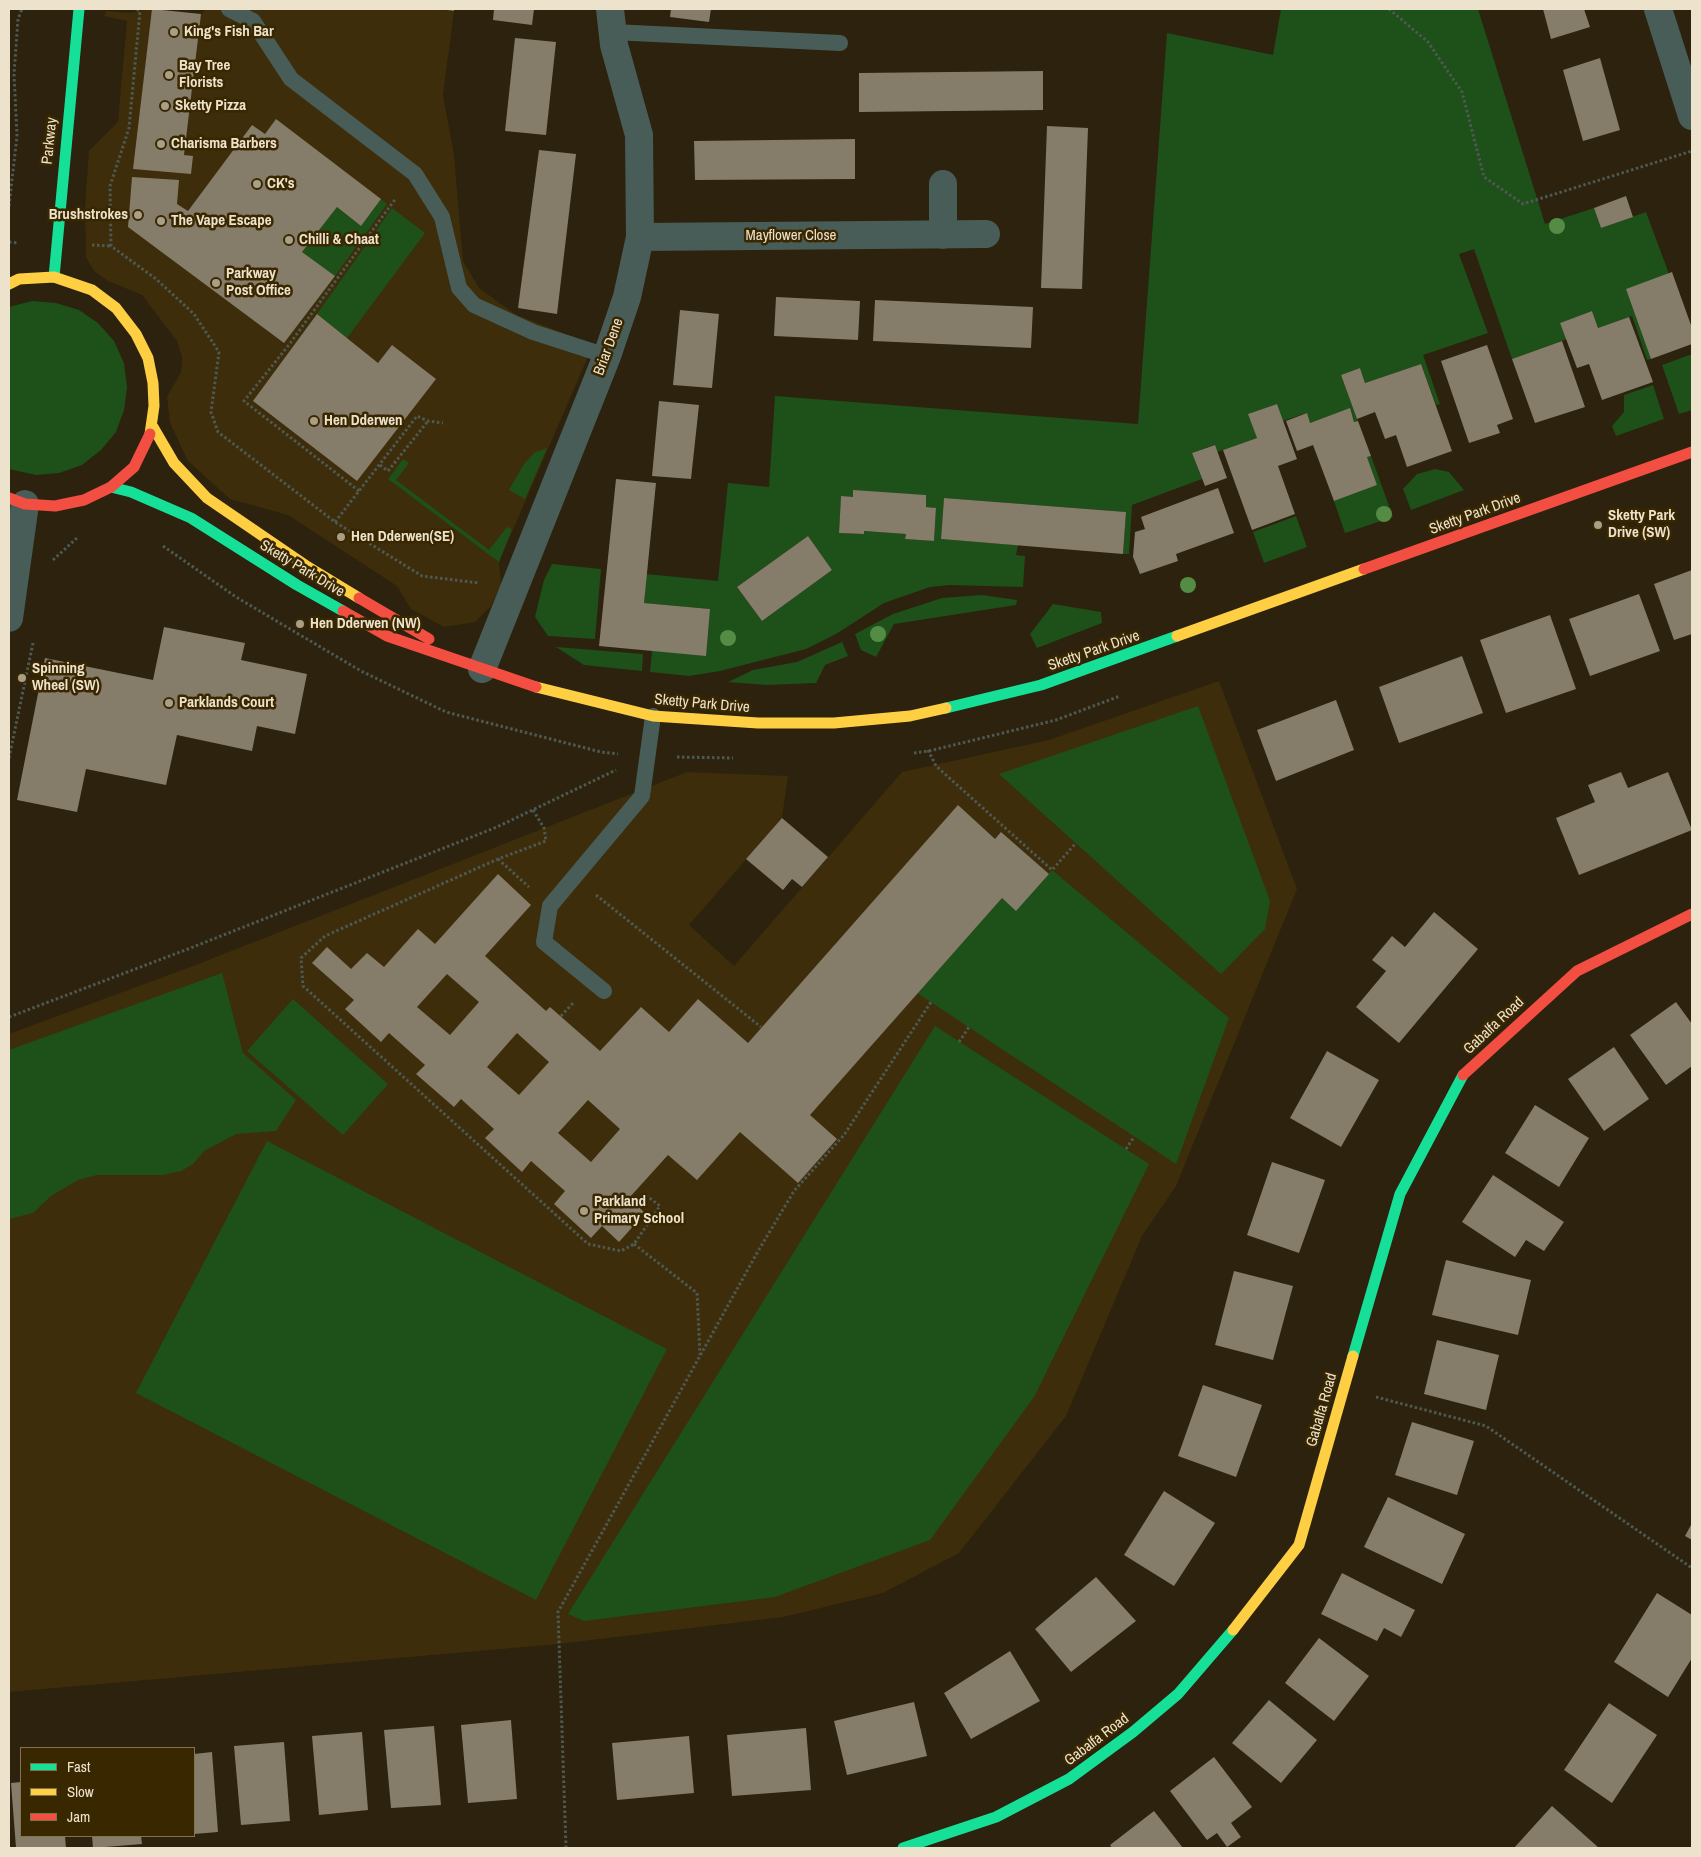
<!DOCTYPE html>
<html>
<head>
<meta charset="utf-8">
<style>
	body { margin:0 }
	#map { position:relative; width:1701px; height:1857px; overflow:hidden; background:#2c220d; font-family:"Archivo Narrow",sans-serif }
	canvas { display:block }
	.frame { position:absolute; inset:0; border:10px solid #ede2cc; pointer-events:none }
	.legend { position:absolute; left:20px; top:1747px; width:175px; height:90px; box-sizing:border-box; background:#392700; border:1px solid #817252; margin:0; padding:6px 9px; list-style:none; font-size:15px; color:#ede2cc }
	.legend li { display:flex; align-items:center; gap:10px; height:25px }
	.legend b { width:25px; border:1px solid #817252 }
</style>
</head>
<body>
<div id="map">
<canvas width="1701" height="1857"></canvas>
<div class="frame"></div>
<ul class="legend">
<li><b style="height:6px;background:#16e098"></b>Fast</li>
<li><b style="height:6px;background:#ffcf43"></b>Slow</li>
<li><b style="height:6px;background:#f24e42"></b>Jam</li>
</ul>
</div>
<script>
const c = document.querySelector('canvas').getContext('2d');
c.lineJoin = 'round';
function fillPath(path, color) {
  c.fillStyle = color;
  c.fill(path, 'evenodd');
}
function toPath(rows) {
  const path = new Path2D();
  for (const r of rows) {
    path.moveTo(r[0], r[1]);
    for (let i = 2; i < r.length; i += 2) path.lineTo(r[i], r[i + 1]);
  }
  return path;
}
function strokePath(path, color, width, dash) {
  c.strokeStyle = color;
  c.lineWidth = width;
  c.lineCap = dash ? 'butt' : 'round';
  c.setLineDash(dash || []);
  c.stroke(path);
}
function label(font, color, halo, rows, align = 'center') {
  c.font = font + ' "Archivo Narrow",sans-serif';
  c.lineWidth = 5;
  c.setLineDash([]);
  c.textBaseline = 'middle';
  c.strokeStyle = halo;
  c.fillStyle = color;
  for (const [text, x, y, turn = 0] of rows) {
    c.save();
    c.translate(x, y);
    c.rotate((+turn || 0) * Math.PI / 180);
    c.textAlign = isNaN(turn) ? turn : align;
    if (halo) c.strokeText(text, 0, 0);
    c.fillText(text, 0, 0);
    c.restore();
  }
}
fillPath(toPath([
	[150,9,201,14,206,9,428,9,454,11,443,95,454,155,463,261,479,288,515,314,593,345,499,562,501,585,491,606,475,622,444,627,411,609,397,586,288,515,230,499,188,461,170,423,167,397,181,372,182,357,177,341,142,295,108,281,94,271,86,257,85,206,89,151,118,122,127,21,104,16,106,11,128,13],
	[1219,681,1297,889,1176,1186,1142,1236,1066,1416,959,1553,883,1593,783,1617,558,1644,9,1692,9,1034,193,966,687,772,788,776,782,818,689,925,734,966,902,772,1049,740]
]), '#3d2d0a');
fillPath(toPath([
	[1281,9,1478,9,1545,224,1594,208,1601,228,1646,212,1669,274,1651,359,1647,360,1632,316,1598,328,1592,311,1560,323,1567,339,1512,359,1474,249,1459,254,1488,333,1423,355,1440,404,1436,405,1421,364,1365,383,1360,368,1341,375,1358,421,1354,422,1349,409,1310,423,1306,413,1283,421,1277,404,1249,414,1257,438,1217,452,1214,445,1192,453,1202,479,1132,505,1129,554,1123,554,1126,512,944,498,941,539,1018,545,1016,555,1025,556,1023,587,949,585,930,587,884,603,836,634,806,649,720,671,689,676,650,672,652,650,710,609,644,603,646,574,718,581,728,483,769,487,775,396,1138,424,1167,33,1273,55],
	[853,491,926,495,926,507,936,508,934,541,905,539,906,534,864,531,863,534,839,533,841,497,853,497],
	[808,536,832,570,762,621,737,587],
	[381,199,387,204,335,276,302,252,337,207,361,226],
	[392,208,425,233,347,338,317,314],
	[32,301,56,303,79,310,98,323,114,341,124,363,127,387,124,410,116,432,101,450,82,465,59,473,36,475,9,469,9,307],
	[1692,354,1692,410,1679,414,1662,365],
	[1653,385,1664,419,1616,436,1612,426,1624,412,1624,395],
	[547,448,525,499,509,490,524,464,534,453],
	[1371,456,1393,517,1345,533,1334,501,1377,485,1367,457],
	[403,459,409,463,396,480,489,550,507,527,512,529,499,562,388,479],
	[1435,469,1449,472,1464,490,1411,510,1403,489,1417,474],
	[1296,516,1307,547,1264,563,1253,532],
	[552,564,601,569,595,639,548,636,535,617,544,580],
	[982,595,1017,600,1016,605,894,624,876,657,861,650,855,634,893,614,942,598],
	[1053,604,1101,612,1102,623,1037,648,1030,634],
	[842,642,848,656,825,665,816,683,767,685,728,682,753,670,797,662],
	[556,647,643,654,642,671,584,665],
	[1198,706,1270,901,1265,929,1221,974,999,774],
	[1052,870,1229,1018,1176,1164,917,993,1002,898,1016,910],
	[222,973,243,1053,296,1100,276,1131,236,1134,204,1151,193,1164,181,1171,163,1175,97,1175,78,1180,51,1196,33,1213,9,1219,9,1050],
	[293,999,388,1084,343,1135,247,1051],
	[935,1026,1149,1164,1034,1397,930,1540,775,1597,584,1621,568,1614],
	[267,1141,667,1349,536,1600,136,1393]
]), '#1e501a');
fillPath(toPath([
	[152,9,201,14,184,155,193,156,191,174,133,169],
	[440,9,454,9,454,11],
	[494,9,534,9,532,25,493,20],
	[671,9,711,9,709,22,670,17],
	[1543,9,1584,9,1590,27,1551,39],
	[515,38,556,42,546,135,505,131],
	[1600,58,1620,130,1583,141,1563,70],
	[1043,71,1043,110,859,112,859,73],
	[276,119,381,199,361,226,337,207,302,252,335,276,284,343,128,227,132,177,179,180,177,204,188,211,252,125,265,134],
	[1047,126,1088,128,1082,289,1041,288],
	[855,139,855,179,695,180,694,141],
	[539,150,576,154,557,314,518,308],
	[1626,196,1633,217,1601,228,1594,208],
	[1672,272,1692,328,1692,344,1651,359,1626,289],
	[776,297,860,301,858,340,774,336],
	[875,300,1033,307,1031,348,873,341],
	[680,310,719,314,712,388,673,385],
	[1592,311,1598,328,1629,317,1653,382,1602,400,1589,364,1577,368,1560,323],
	[317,314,378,363,392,345,436,379,357,481,253,401],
	[1562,341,1585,407,1535,423,1512,359],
	[1487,345,1513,419,1497,425,1500,433,1469,443,1441,361],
	[1421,364,1452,451,1407,467,1396,435,1385,439,1375,412,1357,419,1341,375,1360,368,1365,383],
	[659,401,699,405,691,479,652,476],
	[1277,404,1297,459,1278,466,1295,514,1252,530,1223,450,1257,438,1248,414],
	[1350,408,1354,422,1358,421,1371,456,1367,457,1377,485,1334,501,1313,445,1297,451,1286,421,1307,413,1310,423],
	[1215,445,1227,478,1205,486,1192,453],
	[616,479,656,483,644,603,710,609,706,656,599,646],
	[1218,488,1234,533,1176,554,1178,561,1140,574,1133,557,1135,532,1145,529,1141,517],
	[853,490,926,495,926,507,936,508,934,541,905,539,906,534,864,531,864,534,839,533,841,496,853,497],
	[944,498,1126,512,1123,554,941,539],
	[808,536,832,570,762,621,737,587],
	[1692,570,1692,634,1674,640,1654,584],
	[1639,594,1660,651,1590,676,1569,619],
	[1550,615,1576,689,1506,713,1480,640],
	[164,627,245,643,241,660,307,674,295,734,257,726,252,751,177,735,166,785,86,769,77,812,17,800,45,658,153,680],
	[1462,656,1483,713,1399,743,1379,687],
	[1336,700,1354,750,1276,781,1257,730],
	[1621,772,1628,788,1668,772,1692,830,1579,875,1556,818,1595,802,1588,785],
	[958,805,995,839,1001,832,1049,874,1016,911,1002,898,810,1115,837,1139,798,1183,740,1132,697,1180,668,1155,629,1198,645,1213,619,1242,602,1226,591,1238,554,1204,565,1191,531,1161,522,1172,485,1138,494,1129,461,1099,454,1107,416,1074,425,1065,389,1033,381,1042,345,1009,354,1000,312,963,327,947,351,969,367,953,384,967,418,929,435,944,498,874,531,905,485,956,546,1011,550,1007,600,1051,641,1007,669,1032,698,999,748,1043],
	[447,974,479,1002,450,1035,417,1007],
	[517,1033,549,1062,519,1095,487,1067],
	[588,1100,620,1129,591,1162,558,1133],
	[782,818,828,857,802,887,792,879,783,890,746,859],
	[1434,912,1478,949,1399,1043,1356,1007,1386,971,1372,960,1392,936,1405,947],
	[1676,1002,1692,1024,1692,1066,1666,1085,1630,1035],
	[1614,1047,1649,1099,1604,1131,1568,1079],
	[1327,1051,1379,1080,1341,1147,1290,1118],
	[1535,1105,1589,1138,1559,1187,1505,1153],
	[1272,1162,1325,1180,1299,1253,1247,1235],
	[1493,1175,1564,1222,1544,1251,1526,1240,1515,1257,1462,1222],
	[1446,1260,1531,1280,1518,1335,1432,1315],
	[1234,1271,1293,1286,1273,1360,1215,1345],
	[1437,1340,1499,1355,1486,1410,1424,1394],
	[1203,1385,1262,1405,1236,1477,1178,1456],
	[1412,1422,1474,1441,1457,1495,1395,1475],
	[1164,1491,1215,1523,1174,1586,1124,1555],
	[1388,1497,1465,1534,1442,1584,1364,1547],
	[1692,1523,1692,1540,1685,1536],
	[1342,1573,1415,1610,1401,1637,1384,1628,1377,1641,1321,1614],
	[1096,1577,1136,1621,1071,1672,1035,1629],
	[1657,1593,1692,1615,1692,1658,1668,1697,1614,1662],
	[1319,1638,1369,1676,1334,1721,1285,1683],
	[1010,1651,1040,1701,971,1739,944,1693],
	[1269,1700,1317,1740,1281,1783,1232,1743],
	[914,1702,927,1756,847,1775,834,1721],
	[1609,1703,1657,1735,1612,1803,1564,1770],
	[511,1720,517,1799,468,1803,461,1725],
	[434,1726,441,1805,391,1808,384,1730],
	[806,1728,811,1790,732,1796,727,1735],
	[362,1732,368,1810,319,1815,312,1736],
	[689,1736,694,1793,617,1800,612,1743],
	[284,1742,290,1821,241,1825,234,1746],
	[212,1752,218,1832,194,1834,194,1754],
	[1214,1757,1252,1807,1231,1823,1241,1837,1227,1847,1217,1833,1207,1840,1170,1791],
	[21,1782,21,1836,65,1836,66,1848,16,1848,11,1783],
	[1552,1806,1599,1848,1514,1848],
	[1154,1811,1183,1848,1112,1848,1110,1845],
	[92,1836,141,1836,142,1844,93,1848]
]), '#857c6a');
strokePath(toPath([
	[137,9,140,11,129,128,110,186,111,246,156,279,194,314,219,352,211,412,218,432,335,522,422,576,479,583],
	[1389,9,1428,42,1462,92,1484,177,1523,204,1692,151],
	[9,206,17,136,14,74,18,19,22,9],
	[9,242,18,243],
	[92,245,111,246],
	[380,465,388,471,428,421],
	[359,491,244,401,288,346,396,198],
	[335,522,417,416,428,421,443,423],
	[163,546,236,597,361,671,446,712,601,752,618,754],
	[53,560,78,537],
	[928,750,936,766,1052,870,1076,843],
	[914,753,929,751,1056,720,1120,696],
	[677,757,733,758],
	[9,758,33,643],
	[533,810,544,828,546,841,498,859,325,936,301,958,303,986,588,1244,621,1251,634,1244,660,1206,647,1196],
	[498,859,529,887],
	[596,895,761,1027],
	[561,1016,574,1002],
	[9,1017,188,949,497,827,616,770],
	[959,1042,969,1027],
	[1126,1149,1134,1137],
	[634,1244,697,1293,700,1355],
	[1376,1397,1486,1426,1692,1568],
	[566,1848,558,1612,757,1253,794,1191,844,1135,931,1002]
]), '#4e5953', 3, [2.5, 2.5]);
strokePath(toPath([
	[229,9,253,21,291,79,415,174,442,217,459,288,474,305,533,332,607,356],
	[613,32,840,43],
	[604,991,544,942,550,906,642,796,653,716]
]), '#495d58', 16);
strokePath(toPath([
	[1658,9,1692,116],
	[943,184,943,235],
	[640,237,986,234],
	[9,618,25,504],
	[482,669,607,356,627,297,640,237,639,135,614,45,610,9]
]), '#495d58', 28);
strokePath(toPath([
	[54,277,79,9],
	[111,487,131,492,191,518,297,585,343,611],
	[946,708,1041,685,1177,636],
	[1353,1356,1400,1194,1463,1075],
	[903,1848,996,1817,1069,1779,1133,1732,1178,1694,1233,1630]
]), '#16e098', 11);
strokePath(toPath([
	[9,284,19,279,54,277,92,290,116,308,136,334,148,358,153,383,154,406,150,434],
	[153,427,174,463,207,498,308,567,359,598],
	[1177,636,1364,569],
	[536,687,653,716,758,723,834,723,910,716,946,708],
	[1233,1630,1299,1545,1353,1356]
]), '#ffcf43', 11);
strokePath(toPath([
	[9,498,25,504,55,506,84,500,111,487,134,467,150,434],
	[1364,569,1692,452],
	[359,598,429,639],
	[343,611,387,636,536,687],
	[1463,1075,1577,971,1692,914]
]), '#f24e42', 11);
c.fillStyle = '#548c45';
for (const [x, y] of [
	[1557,226],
	[1384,514],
	[1188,585],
	[878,634],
	[728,638]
]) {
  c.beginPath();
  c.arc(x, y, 8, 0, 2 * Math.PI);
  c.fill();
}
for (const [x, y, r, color] of [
	[174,32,5,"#a99f89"],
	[169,75,5,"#a99f89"],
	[165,106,5,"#a99f89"],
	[161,144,5,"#a99f89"],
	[257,184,5,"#a99f89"],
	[138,215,5,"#a99f89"],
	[161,221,5,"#a99f89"],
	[289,240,5,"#a99f89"],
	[216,283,5,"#a99f89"],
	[314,421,5,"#a99f89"],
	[1598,525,5,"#a99f89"],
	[341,537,5,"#a99f89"],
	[300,624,5,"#a99f89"],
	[22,678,5,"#a99f89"],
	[169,703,5,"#a99f89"],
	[584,1211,5,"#a99f89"]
]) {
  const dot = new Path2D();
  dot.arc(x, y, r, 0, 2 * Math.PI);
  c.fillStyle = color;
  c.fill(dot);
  strokePath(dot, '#392700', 2);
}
label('bold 15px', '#ede2cc', '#392700', [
	["King's Fish Bar",184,32],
	["Bay Tree",179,66],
	["Florists",179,83],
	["Sketty Pizza",175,106],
	["Charisma Barbers",171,144],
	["CK's",267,184],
	["Brushstrokes",128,215,"right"],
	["The Vape Escape",171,221],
	["Chilli & Chaat",299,240],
	["Parkway",226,274],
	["Post Office",226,291],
	["Hen Dderwen",324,421],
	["Sketty Park",1608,516],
	["Drive (SW)",1608,533],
	["Hen Dderwen(SE)",351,537],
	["Hen Dderwen (NW)",310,624],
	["Spinning",32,669],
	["Wheel (SW)",32,686],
	["Parklands Court",179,703],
	["Parkland",594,1202],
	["Primary School",594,1219]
], 'left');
label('15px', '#ede2cc', '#392700', [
	["Parkway",50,141,-84],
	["Mayflower Close",791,236],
	["Briar Dene",609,347,-70],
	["Sketty Park Drive",1475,514,-20],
	["Sketty Park Drive",302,569,31],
	["Sketty Park Drive",1094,651,-19],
	["Sketty Park Drive",702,704,5],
	["Gabalfa Road",1494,1026,-43],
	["Gabalfa Road",1322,1410,-74],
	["Gabalfa Road",1097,1740,-37]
]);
</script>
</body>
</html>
